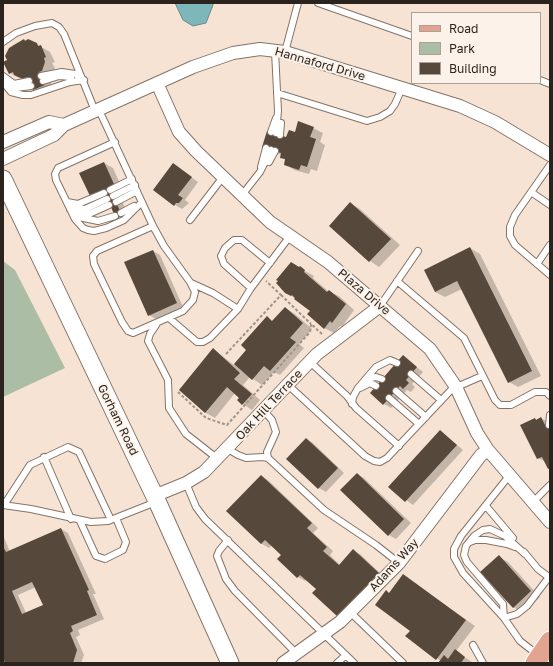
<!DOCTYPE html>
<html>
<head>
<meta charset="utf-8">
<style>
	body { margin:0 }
	#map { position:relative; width:553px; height:666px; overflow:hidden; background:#f6e3d4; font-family:"Golos Text",sans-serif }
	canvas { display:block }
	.frame { position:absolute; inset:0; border:4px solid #2b241e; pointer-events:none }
	.legend { position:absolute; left:411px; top:12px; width:130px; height:72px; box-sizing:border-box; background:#fdf2e9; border:1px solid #a9a098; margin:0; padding:5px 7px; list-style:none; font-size:12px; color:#2b241e }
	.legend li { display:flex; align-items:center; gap:8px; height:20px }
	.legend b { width:20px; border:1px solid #a9a098 }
</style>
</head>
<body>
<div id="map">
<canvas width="553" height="666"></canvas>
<div class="frame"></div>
<ul class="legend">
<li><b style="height:5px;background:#e2a491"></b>Road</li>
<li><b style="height:11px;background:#abbda5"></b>Park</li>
<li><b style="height:11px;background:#57483c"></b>Building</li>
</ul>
</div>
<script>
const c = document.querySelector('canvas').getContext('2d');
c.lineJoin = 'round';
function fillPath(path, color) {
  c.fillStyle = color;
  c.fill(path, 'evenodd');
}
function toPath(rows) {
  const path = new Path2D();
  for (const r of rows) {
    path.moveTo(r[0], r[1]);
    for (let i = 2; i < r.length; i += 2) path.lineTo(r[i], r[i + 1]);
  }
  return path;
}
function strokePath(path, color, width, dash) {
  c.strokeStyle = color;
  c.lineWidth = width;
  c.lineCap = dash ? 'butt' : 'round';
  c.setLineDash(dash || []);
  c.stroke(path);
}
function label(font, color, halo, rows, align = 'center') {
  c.font = font + ' "Golos Text",sans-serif';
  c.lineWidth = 4;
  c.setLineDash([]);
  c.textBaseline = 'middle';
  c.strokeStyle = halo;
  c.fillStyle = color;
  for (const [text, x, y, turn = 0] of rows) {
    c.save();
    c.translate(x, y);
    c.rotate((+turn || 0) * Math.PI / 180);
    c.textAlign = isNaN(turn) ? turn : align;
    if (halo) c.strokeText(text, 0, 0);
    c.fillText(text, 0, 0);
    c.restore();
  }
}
fillPath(toPath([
	[3,261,15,270,65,368,3,397]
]), '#abbda5');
const water = toPath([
	[175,3,213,3,213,5,206,23,193,26,183,20,175,3]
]);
fillPath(water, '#7eb7b9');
strokePath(water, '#658b8a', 1);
fillPath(toPath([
	[24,40,36,44,50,52,55,62,52,63,55,68,51,76,48,77,54,90,43,95,33,89,22,76,22,79,19,78,10,73,9,61,13,45],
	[313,128,323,133,320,142,325,145,317,171,311,169,309,174,294,170,285,164,286,160,281,157,282,155,272,152,295,133],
	[104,163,113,168,123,190,118,192,130,219,125,221,116,215,107,197,100,201,91,195],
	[180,169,198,182,185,200,189,203,182,209,175,205],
	[350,203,360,209,400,245,379,267,370,261,331,225],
	[470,248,480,254,541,376,518,387,509,382,462,289,445,297,435,292],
	[153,251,160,255,183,307,156,319,149,315],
	[292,264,314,276,313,278,329,292,339,296,354,310,342,327,340,326,334,333,324,328,312,311,286,292],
	[285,308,295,314,312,329,299,344,304,348,280,375,274,372,262,385,250,377,243,385,260,400,252,410,243,404,240,398,235,393,215,418,206,413,180,390,213,349,234,365,248,350,267,318,273,322],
	[404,357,423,372,412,384,415,387,411,392,407,390,391,408,384,404],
	[541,418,550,423,550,469,546,462,538,458,535,419,537,420],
	[440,431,463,450,413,505,389,487],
	[306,439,313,443,344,473,326,492,319,488],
	[357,474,364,478,411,523,396,539,389,535],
	[261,476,268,480,318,528,313,533,333,551,330,555,340,565,354,551,361,555,385,578,338,616,317,589,307,579,305,581,298,577,278,559,282,555,272,545,269,548,262,544,228,511],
	[61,529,68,533,96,594,93,594,104,619,78,630,80,635,76,637,84,655,81,663,3,663,3,535,10,552],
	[36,587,44,606,26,613,18,595],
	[499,557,508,562,540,597,523,613,513,607],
	[403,575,475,626,456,651,472,662,471,663,439,663,441,661,407,636,411,631,390,594]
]), '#0003');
fillPath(toPath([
	[24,39,25,41,28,39,37,43,38,46,41,45,46,57,44,58,45,62,42,71,39,72,45,85,33,90,27,77,23,79,14,75,13,72,9,74,3,62,7,60,5,56,9,48],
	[298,121,314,127,310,137,316,139,307,167,301,165,299,170,284,165,285,159,280,158,281,153,262,147,267,131,286,137,289,130,295,132],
	[104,162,114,184,109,187,121,213,115,216,103,190,90,196,79,173],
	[173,163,192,177,178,195,183,198,179,203,176,203,174,206,153,190],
	[350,202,391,239,369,262,329,226],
	[470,247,532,371,508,383,457,281,435,292,424,270],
	[153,250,177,303,148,316,124,262],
	[291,262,299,267,300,266,305,270,304,272,327,292,329,290,346,304,332,323,330,321,324,329,307,314,310,311,294,299,295,298,292,295,291,296,285,293,276,283,278,281,276,280],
	[285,307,303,323,290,338,296,342,270,371,264,366,252,380,234,364,246,350,241,345,267,316,272,321],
	[213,348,240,373,234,379,252,394,242,405,237,400,239,398,227,387,205,413,179,390],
	[403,355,417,367,406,380,409,383,403,389,400,386,383,405,370,393],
	[541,417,546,427,550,424,550,468,548,469,542,457,537,459,520,425,535,418,536,420],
	[440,430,457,445,405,502,388,487],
	[306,438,338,468,318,489,286,459],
	[357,473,404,519,388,536,340,490],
	[261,475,312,523,307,528,327,547,323,551,339,565,353,549,379,573,338,617,312,593,316,589,300,575,297,578,277,559,281,555,265,540,261,544,226,511],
	[61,528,89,590,87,591,97,615,71,626,73,631,70,633,77,650,73,663,5,663,3,658,3,546,6,552],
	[32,582,43,605,22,614,12,591],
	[499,555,531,591,513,608,480,572],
	[403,574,466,620,436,660,405,636,410,631,375,605,386,590,389,593],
	[455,649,465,657,461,663,438,663,444,655,448,659]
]), '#57483c');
const lane = toPath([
	[318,3,412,36],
	[3,42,16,33,35,26,52,23,59,27,64,34,95,111],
	[275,51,278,111,276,133],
	[285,52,298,3],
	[3,76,14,84,29,81],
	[41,76,62,72,75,74,84,80],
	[540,80,550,84],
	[5,81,16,88,31,86],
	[43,81,59,76,71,77],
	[3,82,11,92,23,95,31,95,70,82,84,80],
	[277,93,367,121,380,117,390,111,395,104,402,88],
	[99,110,153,226,164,246,190,282,195,292,193,300,183,311,133,333,128,331,122,322,94,264,93,256,97,251,153,226],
	[271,132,276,118],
	[280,135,281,123],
	[115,142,58,168,55,174,56,180,75,219,83,228,88,230,94,231,106,228,124,220,142,202],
	[269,162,275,151],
	[550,165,515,215,510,227,510,236,515,245,550,275],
	[261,167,266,148],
	[110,190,132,179],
	[531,192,550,205],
	[242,195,260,172,271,150],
	[113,196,135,185],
	[67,202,78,204,104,193],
	[116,202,137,191],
	[74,208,85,209,107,199],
	[70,209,89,214,109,205],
	[121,213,134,206],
	[74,216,98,221,115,216],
	[190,220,223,177],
	[537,264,550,245],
	[397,281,464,338,495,400,500,405,511,405,535,392,546,392,550,396],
	[191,283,213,293,238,309],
	[251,288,224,264,221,256,225,248,234,240,242,240,270,263],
	[380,306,418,251],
	[169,318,197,342,203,342,210,338,238,309,251,288,290,236],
	[156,325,150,334,148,341,168,380,169,408,186,434,218,459],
	[310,362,347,396,356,408,399,446],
	[411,374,441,400],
	[366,379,376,377,382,379],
	[288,385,365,456,374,461,380,462,387,458,452,389,482,376],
	[360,388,370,383,376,386],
	[396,391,426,417],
	[389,398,419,424],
	[352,404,353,397,358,388,376,367,390,360,397,363],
	[549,425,550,415],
	[228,449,238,455,246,458,263,457,268,458,267,452,276,432,272,420,264,411],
	[44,457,71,519],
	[268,458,324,510,376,545,399,563],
	[509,476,461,536,454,549,454,557,463,573,504,618,520,641,538,655],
	[186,483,196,507,205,519,354,663],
	[532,503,550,485],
	[3,505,31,509,91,522,108,521,156,502],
	[4,505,30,465,68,447,79,452,111,520],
	[486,506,513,538],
	[80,521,96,556,105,559,123,550,126,542,116,518],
	[228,540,219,551,217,556,226,579,235,591,296,653],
	[470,542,475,540,486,540,507,544,515,547],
	[524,552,538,569,550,578],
	[525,554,505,536,490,529,483,530,474,536,466,546,464,555,467,562,503,604,504,618,517,614,527,606,549,577],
	[350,612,403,663],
	[473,645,483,663],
	[337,663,346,655]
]);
const street = toPath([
	[157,83,179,132,196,151,270,222,328,262,430,349,456,387,477,433,488,450,550,522],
	[3,142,49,122,64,125],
	[3,159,54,135,64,125,193,67,233,53,260,49,285,52,460,106,495,122,550,155],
	[154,496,186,483,204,472,317,354,380,306],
	[283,663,340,622,399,563,481,455,488,450]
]);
const secondary = toPath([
	[3,179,157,501,230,663]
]);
const primary = toPath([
	[535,663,550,641]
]);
strokePath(lane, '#857467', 8);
strokePath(street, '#857467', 14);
strokePath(secondary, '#857467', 19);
strokePath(primary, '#fff', 21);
strokePath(toPath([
	[281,295,311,324],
	[226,354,281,295,266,281],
	[178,392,206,418,227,425,310,332,311,324,323,335]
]), '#a19387', 2, [3, 2]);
strokePath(lane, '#fff', 6);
strokePath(street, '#fff', 12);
strokePath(secondary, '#fff', 17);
strokePath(primary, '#e2a491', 19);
label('12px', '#2b241e', '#fdf2e9', [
	["Hannaford Drive",320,64,16],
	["Plaza Drive",364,292,40],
	["Oak Hill Terrace",269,405,-47],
	["Gorham Road",118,420,64],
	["Adams Way",394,565,-48]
]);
</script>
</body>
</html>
